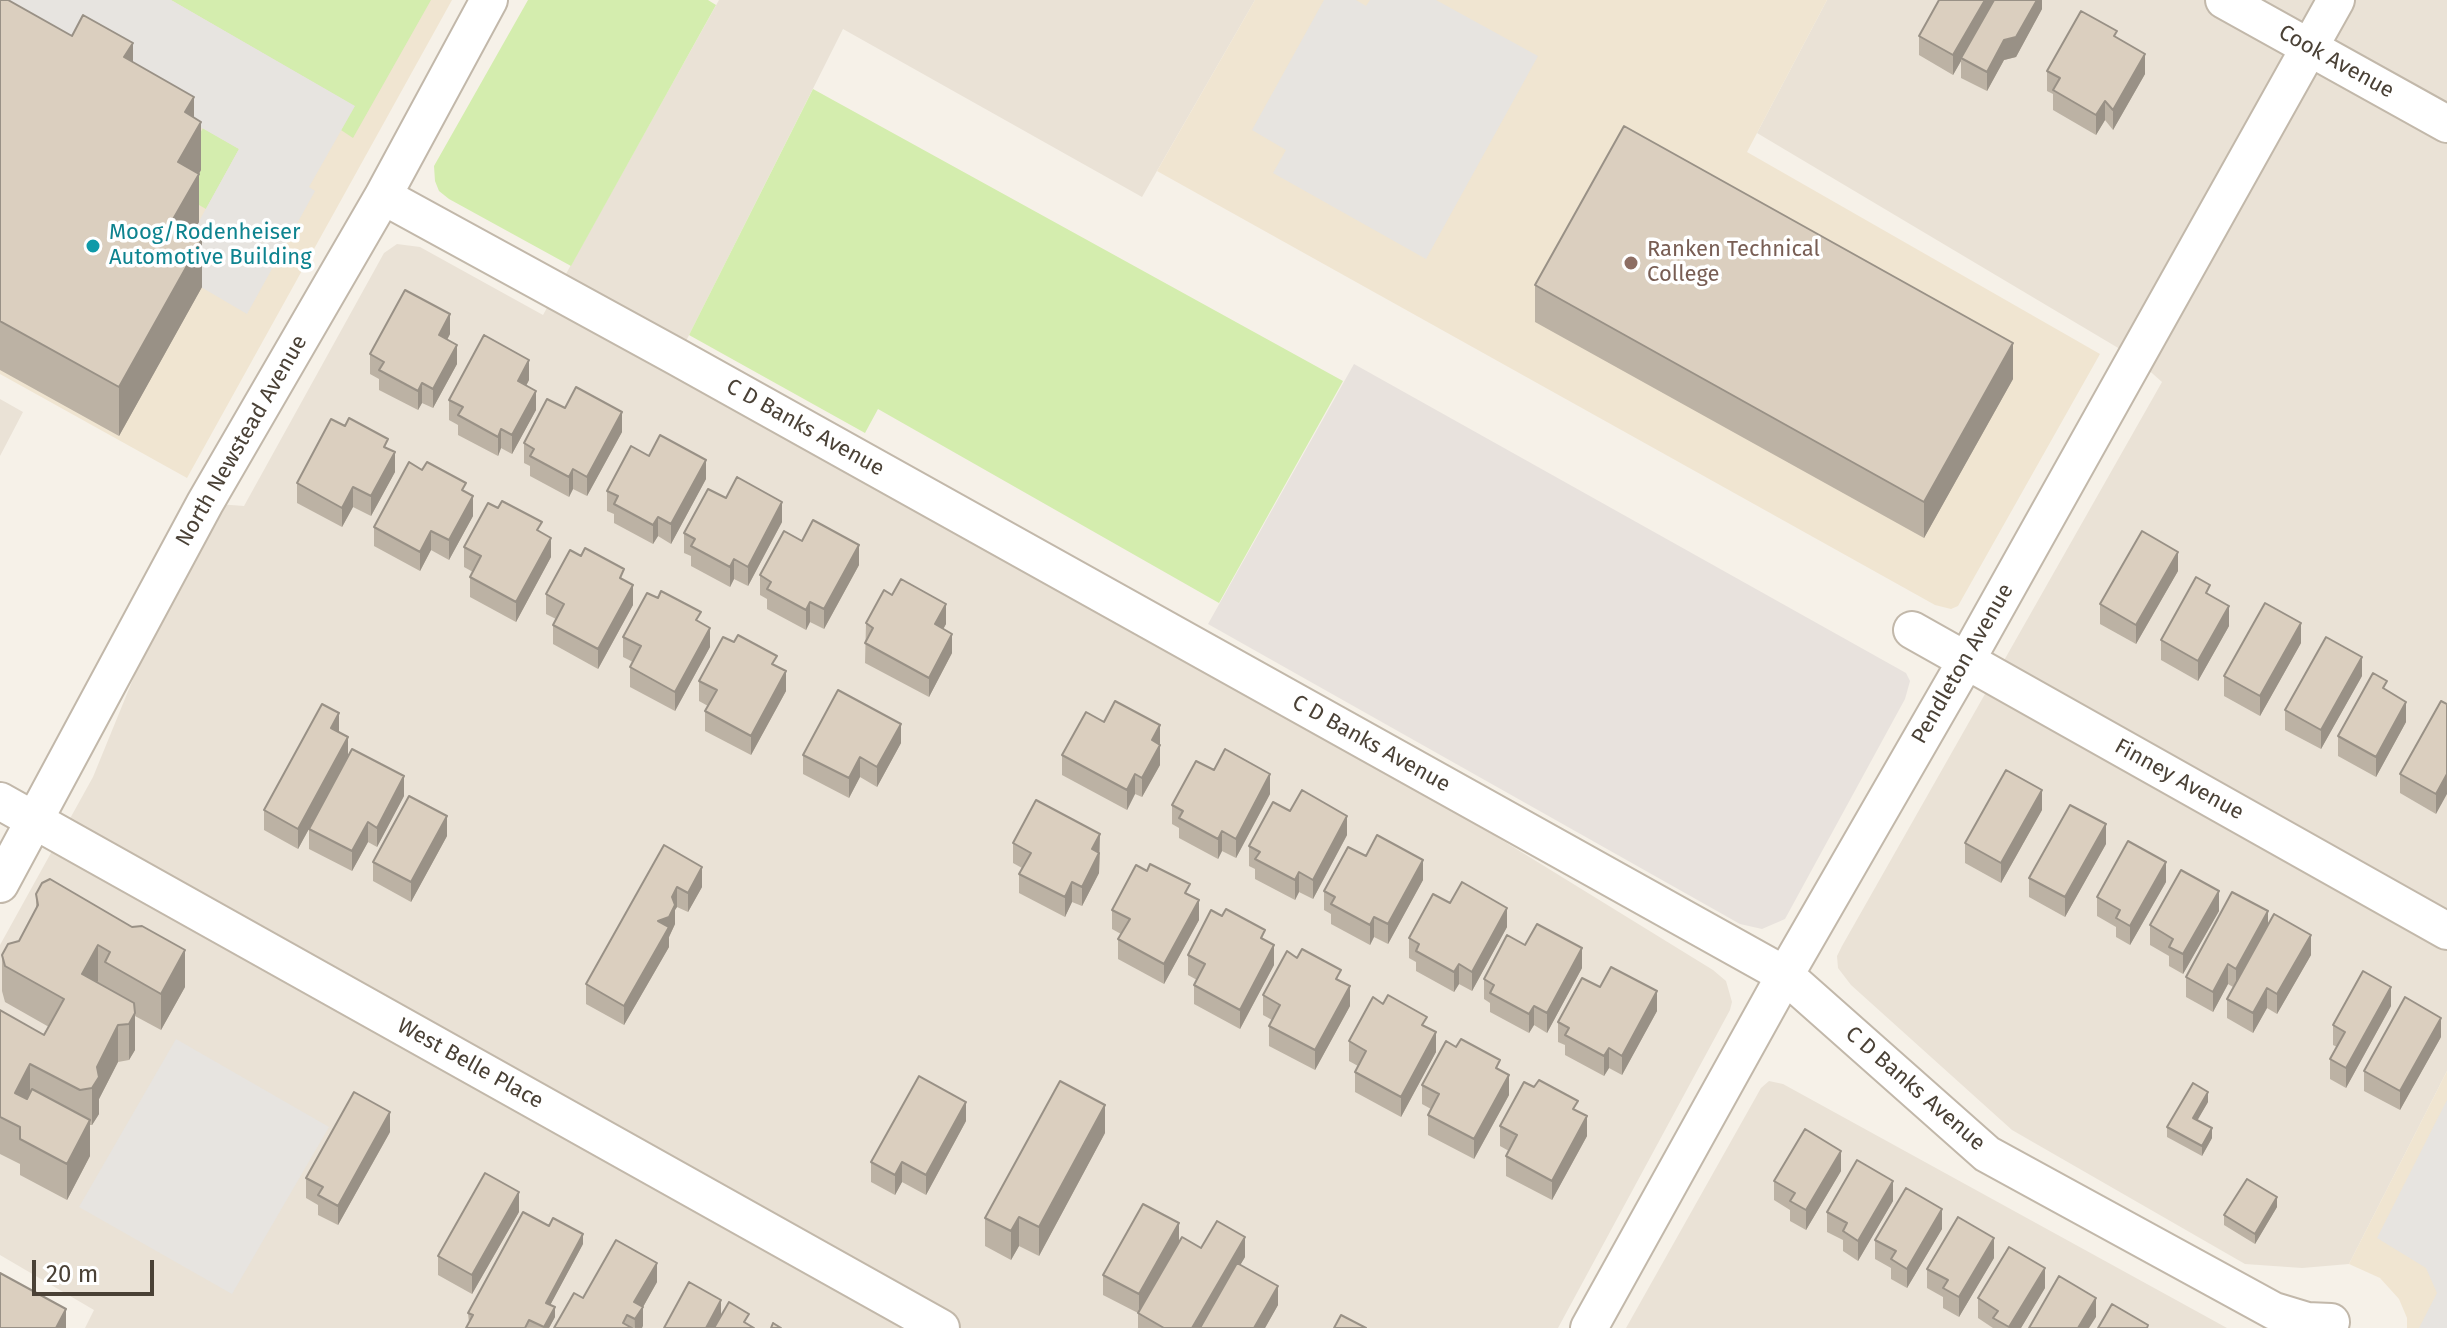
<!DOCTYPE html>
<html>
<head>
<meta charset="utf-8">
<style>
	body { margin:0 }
	#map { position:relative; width:2447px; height:1328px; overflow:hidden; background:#f6f1e8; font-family:"Fira Sans",sans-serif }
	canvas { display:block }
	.scale { position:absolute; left:32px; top:1260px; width:122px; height:36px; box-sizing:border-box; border:4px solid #4a4136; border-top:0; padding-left:10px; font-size:24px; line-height:28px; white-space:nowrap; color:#4a4136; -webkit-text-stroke:6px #fff; paint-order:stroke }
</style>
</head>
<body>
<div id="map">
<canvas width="2447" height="1328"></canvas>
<div class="scale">20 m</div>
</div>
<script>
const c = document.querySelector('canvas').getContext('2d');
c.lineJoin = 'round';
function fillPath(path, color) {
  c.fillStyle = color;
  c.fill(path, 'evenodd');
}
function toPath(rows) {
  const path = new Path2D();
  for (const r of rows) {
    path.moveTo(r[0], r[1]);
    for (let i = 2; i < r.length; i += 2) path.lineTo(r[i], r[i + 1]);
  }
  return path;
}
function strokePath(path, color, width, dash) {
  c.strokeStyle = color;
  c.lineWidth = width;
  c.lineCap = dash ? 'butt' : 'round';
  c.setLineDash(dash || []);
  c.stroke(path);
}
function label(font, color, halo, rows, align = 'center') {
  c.font = font + ' "Fira Sans",sans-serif';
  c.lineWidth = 7;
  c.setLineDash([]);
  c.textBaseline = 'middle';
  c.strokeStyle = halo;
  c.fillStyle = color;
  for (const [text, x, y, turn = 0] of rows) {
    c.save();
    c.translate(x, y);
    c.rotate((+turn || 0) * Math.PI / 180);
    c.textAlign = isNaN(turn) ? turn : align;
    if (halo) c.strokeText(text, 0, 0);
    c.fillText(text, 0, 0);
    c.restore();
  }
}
fillPath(toPath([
	[719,0,1255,0,1142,197,843,29,678,357,1104,595,1713,970,1726,981,1732,1002,1730,1010,1558,1328,85,1328,94,1310,0,1255,0,945,93,777,205,503,244,506,384,253,397,244,420,247,543,315],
	[1827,0,2447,0,2447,1071,2349,1264,2302,1268,2245,1264,2012,1130,1851,985,1838,968,1837,956,1842,946,2162,382,2135,358,1757,133],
	[0,399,23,412,0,456],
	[1769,1081,1783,1084,2227,1328,1626,1328,1761,1088]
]), '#eae2d6');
fillPath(toPath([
	[1354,364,1906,673,1910,681,1905,699,1785,919,1762,929,1740,924,1208,624]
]), '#e8e2dd');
fillPath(toPath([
	[0,0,452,0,187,478,0,374],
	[1255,0,1827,0,1747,152,2100,354,1958,606,1951,609,1935,605,1157,171],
	[2447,1071,2447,1328,2407,1328,2407,1318,2399,1299,2380,1278,2349,1264]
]), '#f0e5d1');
fillPath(toPath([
	[171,0,431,0,353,138,341,130,354,106],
	[528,0,708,0,716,5,571,266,449,199,439,191,435,181,434,166],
	[813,89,1343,381,1219,603,878,409,865,433,689,335],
	[203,128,239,149,206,209,185,197,185,161]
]), '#d4edae');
fillPath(toPath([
	[0,0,171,0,355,106,309,187,315,191,247,314,172,270,239,149,40,36],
	[1324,0,1356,0,1366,6,1370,0,1436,0,1538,56,1426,259,1273,173,1286,150,1252,130],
	[176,1039,329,1127,232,1294,79,1207],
	[2447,1100,2447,1328,2419,1328,2437,1293,2426,1268,2377,1238]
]), '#e7e4e0');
const street = toPath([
	[2224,0,2447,124],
	[383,196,677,357,1785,975,1987,1154,2274,1311,2307,1321,2331,1322],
	[1912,630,2447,931],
	[0,801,941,1328],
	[0,884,205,503,383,196,489,0],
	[1589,1328,1785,975,1966,661,2336,0]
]);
strokePath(street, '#c2b8aa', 40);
strokePath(street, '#fff', 36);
fillPath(toPath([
	[0,0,72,36,133,62,194,118,201,170,199,174,199,222,193,233,202,287,119,436,0,370],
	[2042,0,2042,9,2016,57,2004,60,1987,91,1961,78,1961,61,1953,75,1919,55,1919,36],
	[2117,38,2145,74,2113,130,2105,120,2096,135,2053,110,2053,94,2047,91,2047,71],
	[1535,285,2013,379,1924,538,1535,322],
	[450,334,447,340,457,364,433,408,422,403,418,410,379,390,379,379,370,374,370,354],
	[529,380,526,386,536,410,512,454,501,448,498,456,458,435,458,425,449,420,449,400],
	[565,408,622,432,587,496,573,489,569,497,530,476,530,466,524,463,524,443],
	[388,449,395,472,371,516,353,507,342,527,297,503,297,483],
	[649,456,706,479,671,544,658,536,653,544,614,523,614,514,607,511,607,491],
	[466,493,473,516,449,560,431,550,420,571,374,546,374,527],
	[726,498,782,522,748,586,734,579,730,587,691,566,691,556,684,553,684,533],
	[542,533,551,557,516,622,470,597,470,577,473,572,464,567,464,547],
	[802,541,859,565,824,629,810,622,806,630,767,609,767,599,760,595,760,575],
	[2178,571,2136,644,2100,624,2100,604],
	[624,580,633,605,598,669,553,644,553,625,556,619,546,614,546,594],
	[2210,595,2229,626,2198,681,2161,660,2161,640],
	[701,622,710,647,675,711,630,687,630,667,633,662,623,657,623,637],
	[866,623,946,624,943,629,952,653,929,697,865,663],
	[2301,643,2260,716,2224,696,2224,676],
	[777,667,786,691,751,755,705,731,705,711,708,706,699,701,699,681],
	[2362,676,2321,749,2285,730,2285,710],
	[2387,691,2406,722,2376,777,2338,756,2338,736],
	[2441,701,2436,814,2400,793,2400,774],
	[901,743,877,787,860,777,849,798,803,774,803,755],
	[1062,755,1160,765,1142,797,1135,794,1127,810,1062,775],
	[348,757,298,849,264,830,264,810],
	[1214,770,1270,794,1236,858,1222,851,1218,859,1179,838,1179,828,1172,824,1172,805],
	[404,796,377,847,368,842,352,871,309,849,309,829],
	[2042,810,2001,883,1965,863,1965,843],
	[1290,811,1347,835,1313,899,1299,892,1295,900,1255,879,1255,869,1249,866,1249,846],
	[447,836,411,902,373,881,373,862],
	[1013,843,1100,853,1099,873,1082,906,1072,902,1065,917,1019,893,1019,874,1022,868,1013,863],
	[2106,844,2065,917,2029,897,2029,878],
	[664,845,702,887,688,912,677,907,675,910,675,924,669,937,669,947,624,1025,586,1004,586,984],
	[1366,856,1423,880,1388,944,1374,937,1370,945,1331,924,1331,914,1324,910,1324,891],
	[2166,882,2130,945,2116,937,2116,927,2097,916,2097,897],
	[36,894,185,987,161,1030,135,1016,135,1050,129,1060,118,1062,99,1099,99,1114,92,1125,90,1125,90,1156,67,1200,20,1175,20,1164,0,1154,0,1010,44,1035,49,1027,5,1002,2,991,2,955,19,941,36,909],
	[1190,895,1199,920,1164,984,1118,959,1118,939,1121,934,1112,929,1112,910],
	[1450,903,1507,927,1472,991,1459,984,1454,992,1416,971,1416,962,1409,958,1409,938],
	[2219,911,2183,974,2169,966,2169,956,2150,945,2150,925],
	[2268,925,2311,955,2277,1014,2267,1008,2253,1033,2227,1018,2227,999,2233,987,2228,984,2213,1012,2186,997,2186,977],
	[1265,940,1274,965,1240,1029,1194,1004,1194,985,1197,980,1188,975,1188,955],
	[1525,945,1582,968,1547,1033,1534,1025,1529,1033,1490,1012,1490,1003,1484,999,1484,979],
	[1341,982,1350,1006,1315,1070,1269,1046,1269,1026,1272,1020,1263,1015,1263,995],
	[1600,987,1657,1011,1622,1075,1609,1068,1604,1076,1565,1055,1565,1045,1558,1042,1558,1022],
	[2391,1006,2346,1088,2330,1079,2330,1059,2337,1047,2333,1045,2333,1025],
	[1427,1028,1436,1052,1401,1117,1355,1092,1355,1072,1358,1066,1349,1061,1349,1041],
	[2441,1037,2400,1110,2364,1091,2364,1071],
	[1500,1071,1509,1095,1474,1159,1428,1135,1428,1115,1431,1109,1422,1104,1422,1085],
	[2208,1102,2197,1120,2212,1138,2202,1156,2167,1137,2167,1127],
	[1578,1112,1587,1136,1552,1200,1506,1176,1506,1156,1509,1151,1500,1146,1500,1126],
	[966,1121,926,1195,902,1182,895,1195,871,1182,871,1162],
	[390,1132,338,1225,318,1215,318,1205,306,1198,306,1178],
	[1105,1133,1039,1256,1019,1246,1011,1260,985,1246,985,1218],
	[1841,1171,1806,1230,1790,1221,1790,1210,1774,1200,1774,1181],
	[1893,1201,1858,1261,1843,1251,1843,1240,1827,1232,1827,1212],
	[2277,1207,2255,1244,2224,1225,2224,1215],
	[519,1212,472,1294,438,1275,438,1256],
	[1942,1229,1907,1288,1891,1279,1891,1268,1875,1259,1875,1240],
	[1179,1243,1245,1257,1240,1265,1278,1305,1265,1328,1138,1328,1138,1313,1103,1295,1103,1275],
	[583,1244,550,1305,555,1317,549,1328,466,1328,469,1323,468,1313],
	[1994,1258,1959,1317,1943,1308,1943,1297,1927,1288,1927,1269],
	[657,1282,643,1307,642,1328,554,1328,583,1298],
	[2045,1288,2021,1328,1993,1328,1978,1318,1978,1298]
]), '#bcb2a4');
fillPath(toPath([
	[1985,0,1996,0,1961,58,1961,61,1953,75,1953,55],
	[2037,0,2042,0,2042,9,2016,57,2004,60,1987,91,1987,72,2004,40],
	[133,43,133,92,124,57],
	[2145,54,2145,74,2113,130,2113,110],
	[194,97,194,134,201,122,201,170,178,210,178,162,185,112],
	[2105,101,2105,120,2096,135,2096,115],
	[199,174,199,222,172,270,172,221],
	[202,239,202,287,119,436,119,387],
	[450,314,450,334,439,355,439,335],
	[2013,343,2013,379,1924,538,1924,502],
	[457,345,457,364,433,408,433,389],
	[529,360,529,380,518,401,518,381],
	[422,383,422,403,418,410,418,391],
	[536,391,536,410,512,454,512,435],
	[622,412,622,432,587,496,587,477],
	[501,429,501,448,498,456,498,437],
	[395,452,395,472,371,516,371,496],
	[706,460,706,479,671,544,671,524],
	[573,469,573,489,569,497,569,477],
	[353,487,353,507,342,527,342,508],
	[473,496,473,516,449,560,449,540],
	[782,502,782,522,748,586,748,567],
	[658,517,658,536,653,544,653,525],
	[431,531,431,550,420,571,420,552],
	[551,538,551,557,516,622,516,602],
	[859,545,859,565,824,629,824,609],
	[2178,552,2178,571,2136,644,2136,625],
	[734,559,734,579,730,587,730,567],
	[633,585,633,605,598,669,598,649],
	[810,602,810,622,806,630,806,610],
	[946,604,946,624,935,644,935,624],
	[2229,606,2229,626,2198,681,2198,661],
	[2301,623,2301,643,2260,716,2260,696],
	[710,628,710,647,675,711,675,692],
	[952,634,952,653,929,697,929,678],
	[2362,657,2362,676,2321,749,2321,730],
	[786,671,786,691,751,755,751,736],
	[2406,702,2406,722,2376,777,2376,757],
	[339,713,339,733,331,728],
	[901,724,901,743,877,787,877,767],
	[1160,725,1160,745,1152,740],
	[348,737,348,757,298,849,298,829],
	[1160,745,1160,765,1142,797,1142,778],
	[860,757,860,777,849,798,849,778],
	[1135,774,1135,794,1127,810,1127,790],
	[1270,774,1270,794,1236,858,1236,839],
	[2447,774,2447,794,2436,814,2436,794],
	[404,776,404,796,377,847,377,828],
	[2042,790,2042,810,2001,883,2001,863],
	[447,816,447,836,411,902,411,882],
	[1347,816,1347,835,1313,899,1313,880],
	[368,822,368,842,352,871,352,851],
	[2106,824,2106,844,2065,917,2065,897],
	[1222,831,1222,851,1218,859,1218,839],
	[1100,834,1099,873,1082,906,1082,887,1092,849],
	[1423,860,1423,880,1388,944,1388,924],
	[2166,862,2166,882,2130,945,2130,926],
	[702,867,702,887,688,912,688,893],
	[1299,872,1299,892,1295,900,1295,880],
	[1072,882,1072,902,1065,917,1065,897],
	[677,887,677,907,675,910,675,924,669,937,669,947,624,1025,624,1006,658,921],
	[2219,891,2219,911,2183,974,2183,954],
	[1199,900,1199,920,1164,984,1164,964],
	[1507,908,1507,927,1472,991,1472,972],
	[2268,911,2268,931,2236,989,2236,969],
	[1374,917,1374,937,1370,945,1370,925],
	[2311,935,2311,955,2277,1014,2277,994],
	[98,945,98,981,82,1010,82,974],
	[1274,945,1274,965,1240,1029,1240,1010],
	[1582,948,1582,968,1547,1033,1547,1013],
	[185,950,185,987,161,1030,161,994],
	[1459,964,1459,984,1454,992,1454,972],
	[2228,964,2228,984,2213,1012,2213,992],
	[1350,986,1350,1006,1315,1070,1315,1050],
	[2391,987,2391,1006,2346,1088,2346,1068],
	[2267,988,2267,1008,2253,1033,2253,1013],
	[1657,991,1657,1011,1622,1075,1622,1056],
	[1534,1006,1534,1025,1529,1033,1529,1014],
	[135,1013,135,1050,129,1060,129,1024],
	[2441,1018,2441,1037,2400,1110,2400,1091],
	[118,1025,118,1062,99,1099,99,1114,92,1125,92,1088,97,1067],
	[1436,1032,1436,1052,1401,1117,1401,1097],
	[1609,1048,1609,1068,1604,1076,1604,1056],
	[30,1064,30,1100,15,1093],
	[1509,1075,1509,1095,1474,1159,1474,1139],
	[2208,1092,2208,1102,2193,1128,2193,1118],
	[966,1102,966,1121,926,1195,926,1175],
	[1105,1105,1105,1133,1039,1256,1039,1227],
	[390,1112,390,1132,338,1225,338,1206],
	[1587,1116,1587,1136,1552,1200,1552,1181],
	[90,1120,90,1156,67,1200,67,1164],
	[2212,1128,2212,1138,2202,1156,2202,1146],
	[1841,1151,1841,1171,1806,1230,1806,1210],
	[902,1162,902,1182,895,1195,895,1175],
	[1893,1181,1893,1201,1858,1261,1858,1241],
	[519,1192,519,1212,472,1294,472,1275],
	[2277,1197,2277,1207,2255,1244,2255,1234],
	[1942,1209,1942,1229,1907,1288,1907,1269],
	[1019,1217,1019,1246,1011,1260,1011,1231],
	[1179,1223,1179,1243,1139,1314,1139,1294],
	[583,1234,583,1244,546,1313,546,1303],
	[1245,1237,1245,1257,1203,1328,1192,1328],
	[1994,1238,1994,1258,1959,1317,1959,1297],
	[657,1263,657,1282,643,1307,643,1326,642,1328,635,1328,634,1302],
	[2045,1268,2045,1288,2021,1328,2009,1328],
	[1278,1286,1278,1305,1265,1328,1254,1328],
	[2096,1298,2096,1317,2089,1328,2078,1328],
	[721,1300,721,1320,717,1328,706,1328],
	[555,1307,555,1317,549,1328,544,1328],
	[66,1309,66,1328,56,1328]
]), '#999186');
const building = toPath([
	[0,0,8,0,72,36,83,15,133,43,124,57,194,97,185,112,201,122,178,162,199,174,172,221,202,239,119,387,0,321,0,0],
	[1939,0,1985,0,1953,55,1919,36,1939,0],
	[1994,0,2037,0,2016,37,2004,40,1987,72,1961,58,1994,0],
	[2081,11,2117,31,2114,36,2145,54,2113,110,2105,101,2096,115,2053,90,2060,78,2047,71,2081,11],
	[1624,126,2013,343,1924,502,1535,285,1624,126],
	[405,290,450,314,439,335,457,345,433,389,422,383,418,391,379,370,384,362,370,354,405,290],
	[484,335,529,360,518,381,536,391,512,435,501,429,498,437,458,415,463,407,449,400,484,335],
	[576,387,622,412,587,477,573,469,569,477,530,456,534,449,524,443,547,399,565,408,576,387],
	[349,418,388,439,384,447,395,452,371,496,353,487,342,508,297,483,331,419,345,426,349,418],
	[660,435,706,460,671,524,658,517,653,525,614,504,618,496,607,491,631,446,649,456,660,435],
	[409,462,422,470,427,462,466,483,462,490,473,496,449,540,431,531,420,552,374,527,409,462],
	[737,477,782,502,748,567,734,559,730,567,691,546,695,539,684,533,708,489,726,498,737,477],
	[502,501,542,522,537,530,551,538,516,602,470,577,481,556,464,547,488,503,498,508,502,501],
	[813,520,859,545,824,609,810,602,806,610,767,589,771,582,760,575,784,531,802,541,813,520],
	[2142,531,2178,552,2136,625,2100,604,2142,531],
	[585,548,624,569,620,578,633,585,598,649,553,625,564,604,546,594,570,550,581,556,585,548],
	[2196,577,2210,585,2206,593,2229,606,2198,661,2161,640,2196,577],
	[901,579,946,604,935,624,952,634,929,678,865,643,873,628,866,623,884,590,892,595,901,579],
	[661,591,701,612,696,620,710,628,675,692,630,667,641,646,623,637,647,593,658,598,661,591],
	[2265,603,2301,623,2260,696,2224,676,2265,603],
	[738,635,777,656,772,664,786,671,751,736,705,711,717,690,699,681,723,637,734,642,738,635],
	[2326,637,2362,657,2321,730,2285,710,2326,637],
	[2373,673,2387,681,2383,688,2406,702,2376,757,2338,736,2373,673],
	[838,690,901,724,877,767,860,757,849,778,803,755,838,690],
	[1115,701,1160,725,1152,740,1160,745,1142,778,1135,774,1127,790,1062,755,1086,712,1104,722,1115,701],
	[2441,701,2447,704,2447,774,2436,794,2400,774,2441,701],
	[322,704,339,713,331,728,348,737,298,829,264,810,322,704],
	[352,749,404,776,377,828,368,822,352,851,309,829,352,749],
	[1225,749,1270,774,1236,839,1222,831,1218,839,1179,818,1183,811,1172,805,1196,761,1214,770,1225,749],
	[2006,770,2042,790,2001,863,1965,843,2006,770],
	[1302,790,1347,816,1313,880,1299,872,1295,880,1255,859,1260,852,1249,846,1273,802,1290,811,1302,790],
	[409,796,447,816,411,882,373,862,409,796],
	[1036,800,1100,834,1092,849,1099,853,1082,887,1072,882,1065,897,1019,874,1031,853,1013,843,1036,800],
	[2070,805,2106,824,2065,897,2029,878,2070,805],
	[1377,835,1423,860,1388,924,1374,917,1370,925,1331,904,1335,897,1324,891,1348,847,1366,856,1377,835],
	[2128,841,2166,862,2130,926,2116,918,2120,910,2097,897,2128,841],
	[664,845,702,867,688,893,677,887,672,897,675,905,669,917,658,921,669,927,624,1006,586,984,664,845],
	[1150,864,1190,884,1185,893,1199,900,1164,964,1118,939,1130,919,1112,910,1136,865,1147,871,1150,864],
	[2181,870,2219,891,2183,954,2169,947,2173,939,2150,925,2181,870],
	[50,879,132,927,142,926,185,950,161,994,105,962,110,952,98,945,82,974,134,1003,135,1013,129,1024,118,1025,97,1067,99,1077,92,1088,80,1090,30,1064,15,1093,27,1099,32,1089,90,1120,67,1164,20,1139,20,1127,0,1117,0,1010,44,1035,64,999,5,966,2,955,8,944,19,941,38,905,36,894,42,883,50,879],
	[1462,882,1507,908,1472,972,1459,964,1454,972,1416,951,1419,944,1409,938,1433,894,1450,903,1462,882],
	[2232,892,2268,911,2236,969,2228,964,2213,992,2186,977,2232,892],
	[1226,909,1265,930,1261,938,1274,945,1240,1010,1194,985,1205,964,1188,955,1211,910,1222,916,1226,909],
	[2274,914,2311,935,2277,994,2267,988,2253,1013,2227,999,2274,914],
	[1537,924,1582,948,1547,1013,1534,1006,1529,1014,1490,993,1494,985,1484,979,1507,935,1525,945,1537,924],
	[1302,949,1341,970,1336,979,1350,986,1315,1050,1269,1026,1280,1005,1263,995,1287,951,1297,958,1302,949],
	[1611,967,1657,991,1622,1056,1609,1048,1604,1056,1565,1035,1569,1028,1558,1022,1582,978,1600,987,1611,967],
	[2363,971,2391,987,2346,1068,2330,1059,2345,1032,2333,1025,2363,971],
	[1388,995,1427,1017,1422,1025,1436,1032,1401,1097,1355,1072,1366,1051,1349,1041,1373,997,1383,1004,1388,995],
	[2405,997,2441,1018,2400,1091,2364,1071,2405,997],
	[1461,1039,1500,1060,1496,1068,1509,1075,1474,1139,1428,1115,1439,1094,1422,1085,1446,1041,1456,1047,1461,1039],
	[919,1076,966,1102,926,1175,902,1162,895,1175,871,1162,919,1076],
	[1539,1080,1578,1101,1573,1109,1587,1116,1552,1181,1506,1156,1517,1135,1500,1126,1524,1082,1534,1087,1539,1080],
	[1060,1081,1105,1105,1039,1227,1019,1217,1011,1231,985,1218,1060,1081],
	[2193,1083,2208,1092,2193,1118,2212,1128,2202,1146,2167,1127,2193,1083],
	[354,1092,390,1112,338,1206,318,1195,323,1187,306,1178,354,1092],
	[1805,1129,1841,1151,1806,1210,1790,1201,1795,1193,1774,1181,1805,1129],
	[1857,1160,1893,1181,1858,1241,1843,1231,1847,1223,1827,1212,1857,1160],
	[485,1173,519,1192,472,1275,438,1256,485,1173],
	[2247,1179,2277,1197,2255,1234,2224,1215,2247,1179],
	[1906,1188,1942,1209,1907,1269,1891,1259,1896,1251,1875,1240,1906,1188],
	[1143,1204,1179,1223,1139,1294,1103,1275,1143,1204],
	[523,1212,549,1226,553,1218,583,1234,546,1303,555,1307,544,1327,529,1320,525,1328,466,1328,473,1315,468,1313,523,1212],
	[1958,1217,1994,1238,1959,1297,1943,1288,1948,1280,1927,1269,1958,1217],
	[1217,1221,1245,1237,1192,1328,1164,1328,1138,1313,1182,1237,1201,1248,1217,1221],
	[616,1240,657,1263,634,1302,643,1307,635,1319,627,1315,623,1323,632,1328,554,1328,574,1293,583,1298,616,1240],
	[2009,1247,2045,1268,2009,1327,1993,1318,1998,1311,1978,1298,2009,1247],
	[1237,1263,1278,1286,1254,1328,1200,1328,1237,1263],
	[0,1273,66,1309,56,1328,0,1328,0,1273],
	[2059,1276,2096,1298,2078,1328,2029,1328,2059,1276],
	[689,1282,721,1300,706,1328,664,1328,689,1282],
	[729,1302,749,1314,744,1322,754,1328,714,1328,729,1302],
	[2112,1304,2148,1325,2147,1328,2098,1328,2112,1304],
	[1341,1315,1366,1328,1334,1328,1341,1315],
	[773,1323,781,1328,771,1328,773,1323]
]);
fillPath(building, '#dbcfbf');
strokePath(building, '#999186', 2);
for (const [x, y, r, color] of [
	[93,246,8,"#0f9aa8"],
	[1631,263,8,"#8d6e63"]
]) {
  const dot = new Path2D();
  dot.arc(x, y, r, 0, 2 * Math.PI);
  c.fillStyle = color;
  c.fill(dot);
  strokePath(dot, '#fff', 3);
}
label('22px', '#4a4136', '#fff', [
	["Cook Avenue",2336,62,29],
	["C D Banks Avenue",805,428,29],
	["North Newstead Avenue",242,441,-60],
	["Pendleton Avenue",1963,664,-60],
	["C D Banks Avenue",1371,744,29],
	["Finney Avenue",2179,780,29],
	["West Belle Place",470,1064,29],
	["C D Banks Avenue",1915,1089,41]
]);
label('22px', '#0d838f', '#fff', [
	["Moog/Rodenheiser",109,233],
	["Automotive Building",109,258]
], 'left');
label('22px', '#785e54', '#fff', [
	["Ranken Technical",1647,250],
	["College",1647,275]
], 'left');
</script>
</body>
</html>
